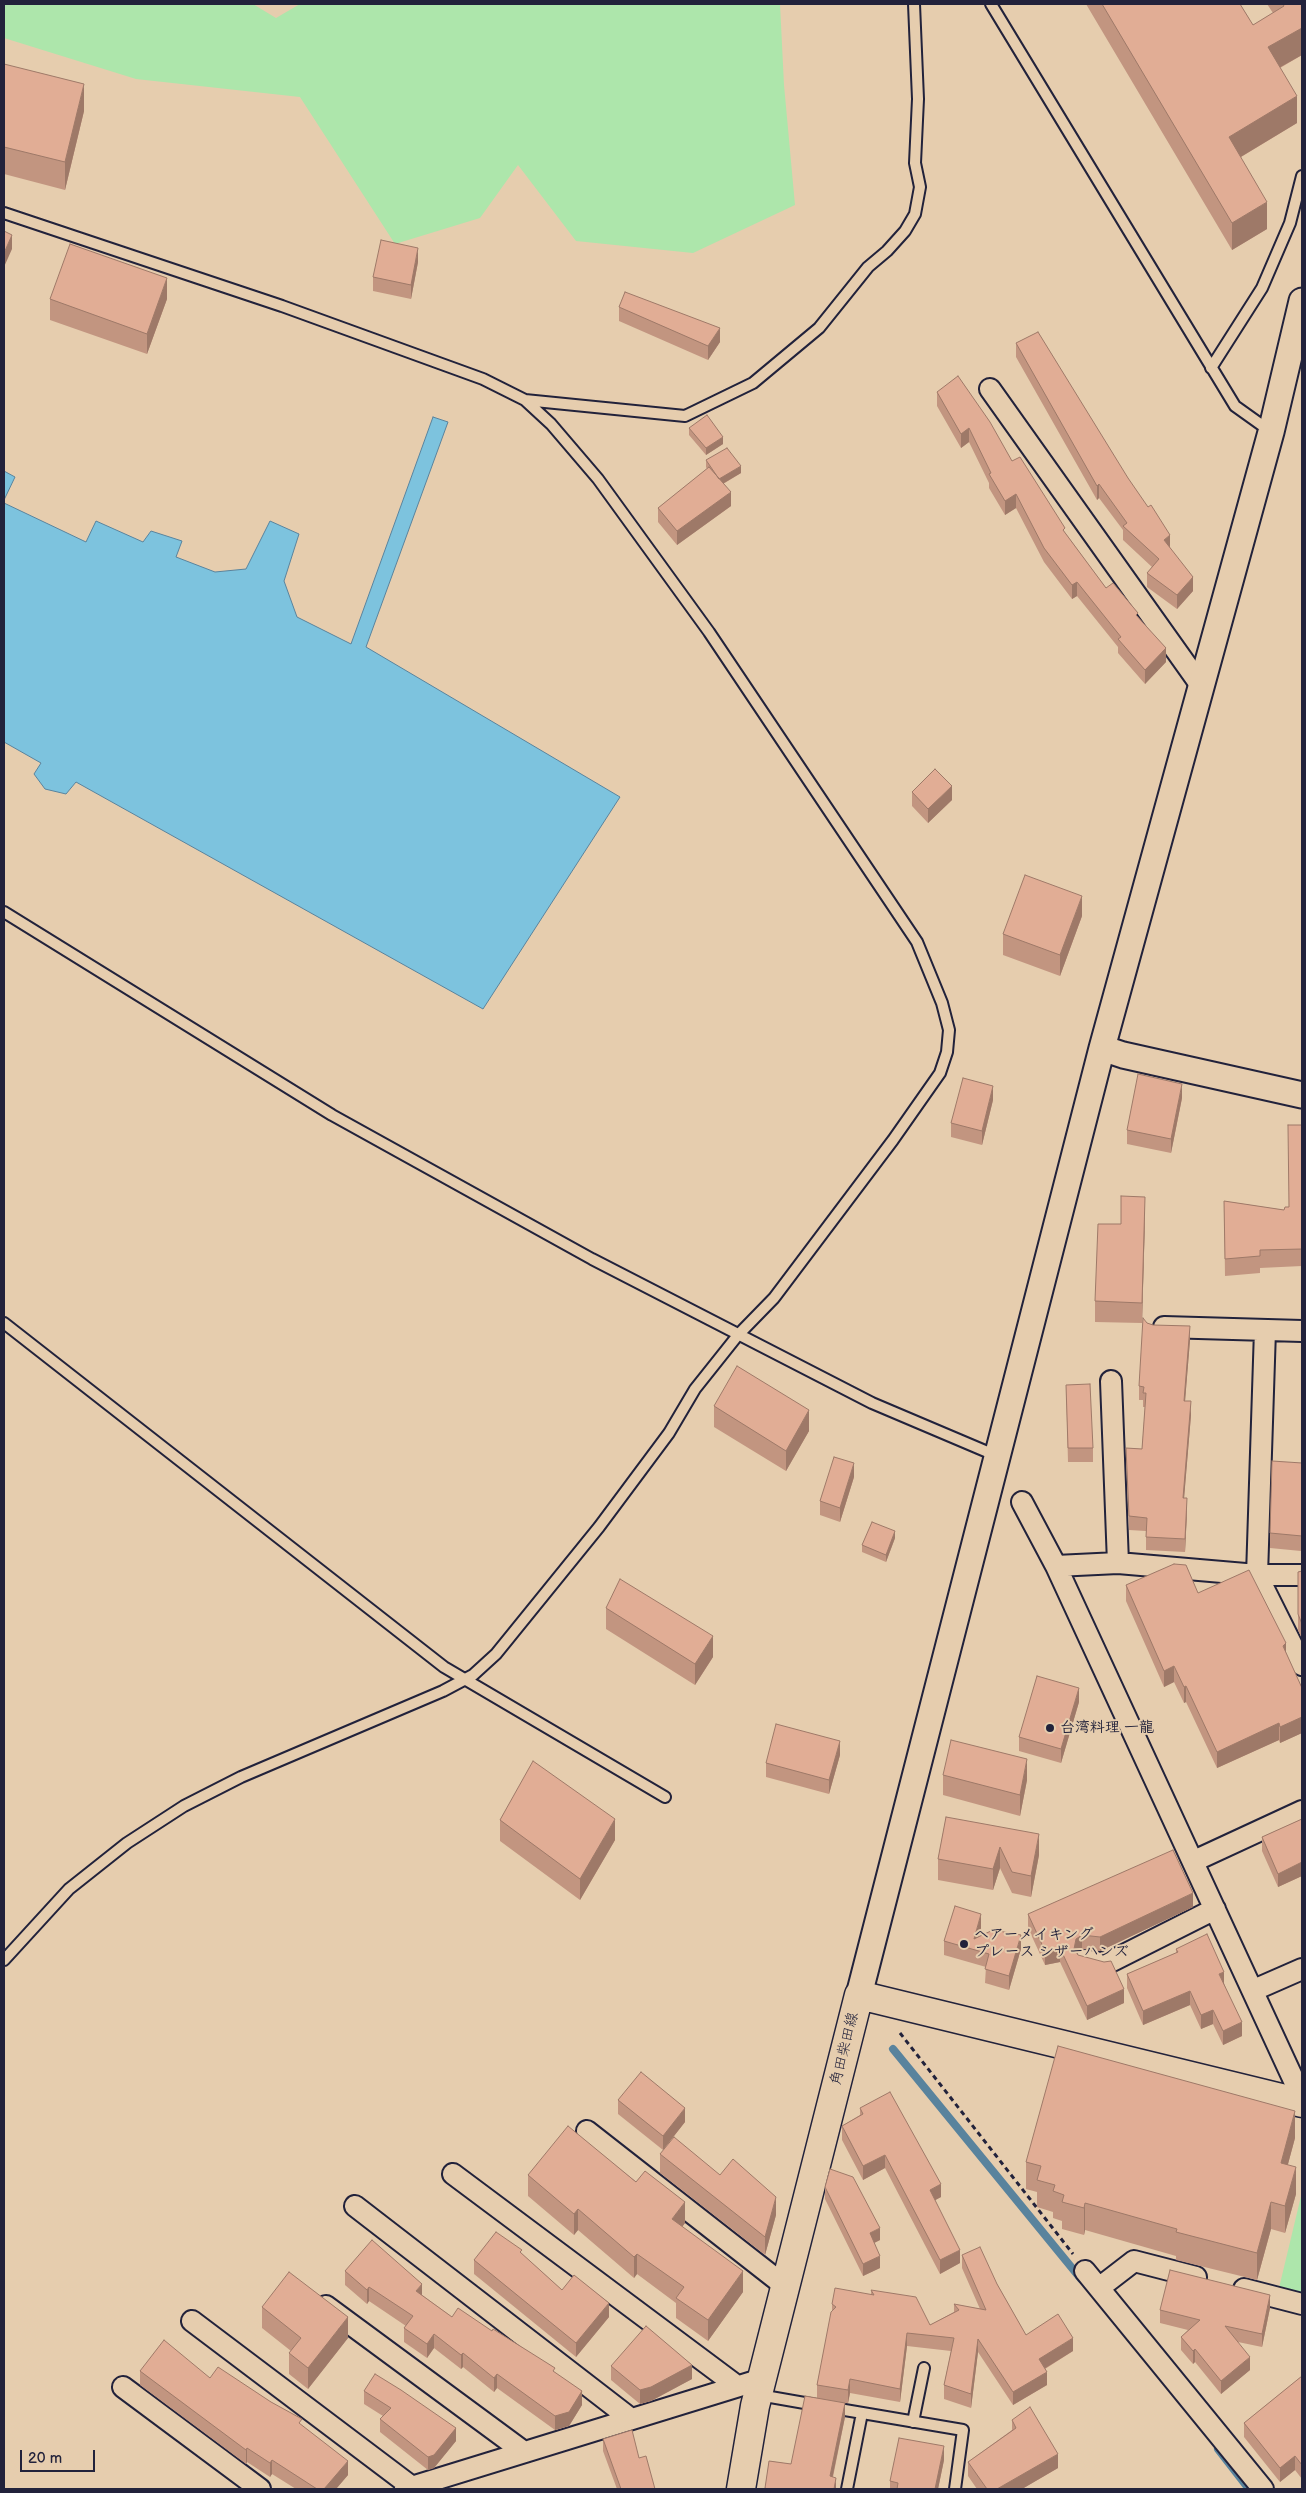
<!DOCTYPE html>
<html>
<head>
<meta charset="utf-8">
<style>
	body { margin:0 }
	#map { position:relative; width:1306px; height:2493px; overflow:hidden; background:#e6cdae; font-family:"Balsamiq Sans",sans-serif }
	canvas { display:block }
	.frame { position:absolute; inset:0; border:5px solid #22223b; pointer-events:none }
	.scale { position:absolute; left:20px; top:2450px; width:75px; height:22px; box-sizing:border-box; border:2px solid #22223b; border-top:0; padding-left:6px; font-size:15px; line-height:18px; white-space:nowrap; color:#22223b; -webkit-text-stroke:4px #e6cdae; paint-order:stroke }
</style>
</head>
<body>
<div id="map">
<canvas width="1306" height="2493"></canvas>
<div class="frame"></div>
<div class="scale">20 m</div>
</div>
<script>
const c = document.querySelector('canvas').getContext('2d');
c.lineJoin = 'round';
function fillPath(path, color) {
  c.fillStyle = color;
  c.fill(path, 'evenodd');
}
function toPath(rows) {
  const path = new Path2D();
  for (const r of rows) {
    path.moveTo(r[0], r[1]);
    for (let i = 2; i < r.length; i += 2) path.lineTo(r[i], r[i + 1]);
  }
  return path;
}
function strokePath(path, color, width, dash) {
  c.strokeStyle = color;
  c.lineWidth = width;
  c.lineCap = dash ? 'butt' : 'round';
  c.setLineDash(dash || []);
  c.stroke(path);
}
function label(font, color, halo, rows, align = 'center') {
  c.font = font + ' "Balsamiq Sans","Klee One",sans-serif';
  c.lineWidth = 4;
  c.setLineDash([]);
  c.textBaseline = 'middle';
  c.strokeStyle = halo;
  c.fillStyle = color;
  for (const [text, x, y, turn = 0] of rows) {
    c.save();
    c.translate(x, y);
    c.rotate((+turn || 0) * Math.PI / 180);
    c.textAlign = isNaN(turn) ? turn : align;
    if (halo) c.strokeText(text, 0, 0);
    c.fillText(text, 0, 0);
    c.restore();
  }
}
fillPath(toPath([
	[4,4,253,4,276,18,300,4,780,4,784,85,795,205,693,253,576,241,518,165,480,218,395,244,300,97,136,79,4,38],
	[1302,2192,1302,2293,1279,2288]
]), '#ade6ab');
const water = toPath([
	[433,417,448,422,366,647,620,797,483,1009,76,782,66,794,45,789,34,774,41,763,4,742,4,503,86,542,96,521,143,542,151,531,182,541,176,557,215,572,246,569,270,521,299,534,284,581,297,617,351,644,433,417],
	[4,471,15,477,4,500,4,471]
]);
fillPath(water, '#7dc3de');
strokePath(water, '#59839d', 1);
strokePath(toPath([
	[893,2049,1081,2279],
	[1218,2449,1249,2489]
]), '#59839d', 8);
const service = toPath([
	[991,4,1235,406,1270,431],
	[4,213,282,306,483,379,525,400,551,424,598,479,709,632,917,942,942,1003,949,1030,947,1052,940,1073,893,1140,774,1298,738,1335,695,1389,669,1433,599,1527,496,1654,473,1675,443,1691,241,1777,184,1806,127,1843,69,1889,4,1960],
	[1211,368,1262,288,1290,223,1302,176],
	[525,400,685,416,753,383,819,328,868,267,887,251,905,231,915,214,920,187,915,163,918,99,914,4],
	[4,912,332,1115,592,1259,872,1403,997,1456],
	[4,1323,444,1667,665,1797],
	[759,2395,816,2405],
	[833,2408,963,2430,955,2489],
	[913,2422,924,2368],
	[847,2489,862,2413]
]);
const minor = toPath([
	[990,389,1202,687],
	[1164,1327,1302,1331],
	[1265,1330,1257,1575,1302,1575],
	[1111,1381,1118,1563],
	[1022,1502,1056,1566,1302,2098],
	[1056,1566,1118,1563,1257,1575,1302,1665],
	[1194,1861,1302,1811],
	[1085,1960,1106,1964,1215,1909],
	[1254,1990,1302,1969],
	[587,2131,785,2286],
	[453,2174,737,2386],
	[355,2206,631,2419],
	[1085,2271,1263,2489],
	[1099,2288,1134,2261,1196,2277],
	[1244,2289,1302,2304],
	[326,2306,524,2452],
	[192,2321,412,2487],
	[123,2387,260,2489],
	[405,2489,762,2379]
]);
const tertiary = toPath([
	[1102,1048,1123,1055,1302,1095],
	[859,1995,1102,1048,1271,432,1302,301]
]);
const secondary = toPath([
	[741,2489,755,2406,859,1995,1302,2103]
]);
strokePath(service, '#22223b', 14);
strokePath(minor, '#22223b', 24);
strokePath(tertiary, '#22223b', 29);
strokePath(secondary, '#22223b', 31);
strokePath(toPath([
	[900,2033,1073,2254]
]), '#22223b', 3, [5, 4]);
strokePath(service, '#e6cdae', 10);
strokePath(minor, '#e6cdae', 20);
strokePath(tertiary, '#e6cdae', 25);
strokePath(secondary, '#e6cdae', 28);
fillPath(toPath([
	[1086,4,1240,4,1253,25,1273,13,1267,4,1302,4,1302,55,1280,68,1297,123,1241,157,1267,229,1232,250],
	[4,64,84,111,65,190,4,174],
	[418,262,411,299,373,291,373,277],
	[50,299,167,299,147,354,50,320],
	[619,307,720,342,708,360,619,321],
	[1016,343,1170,548,1193,591,1177,609,1147,587,1147,573,1152,567,1123,540,1123,530,1099,498,1097,500,1016,357],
	[937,392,1012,461,1106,588,1138,617,1166,662,1145,684,1118,653,1118,647,1077,596,1072,599,1044,562,1016,508,1005,515,989,488,989,483,969,442,961,448,937,406],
	[689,428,723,444,706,455,689,435],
	[706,460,741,473,723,484,731,506,677,545,658,522,658,508,707,469,706,467],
	[912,792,952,800,928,823,912,806],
	[1082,916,1060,976,1003,955,1003,934],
	[1182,1098,1171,1153,1127,1144,1127,1130],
	[993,1100,982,1145,951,1137,951,1123],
	[1302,1125,1302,1266,1260,1268,1260,1273,1225,1276,1224,1201,1284,1210,1289,1207],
	[1145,1218,1142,1323,1095,1322,1095,1301,1121,1224],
	[1147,1323,1190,1340,1185,1401,1191,1415,1184,1498,1187,1512,1185,1552,1146,1550,1146,1531,1129,1530,1126,1448,1142,1449,1145,1407,1143,1407,1143,1400,1139,1400,1139,1386],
	[1066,1385,1093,1448,1093,1462,1068,1462],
	[714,1406,809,1431,786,1471,714,1427],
	[1302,1463,1302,1564,1301,1563,1301,1551,1270,1548,1270,1533],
	[854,1477,840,1522,820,1515,820,1501],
	[895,1538,886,1562,862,1552,862,1545],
	[1302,1571,1302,1639,1298,1630,1298,1572],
	[1126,1585,1198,1593,1286,1653,1302,1688,1302,1733,1280,1743,1279,1740,1217,1768,1186,1702,1184,1703,1174,1682,1164,1687,1126,1601],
	[606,1608,713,1657,695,1685,606,1629],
	[1079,1702,1061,1763,1019,1751,1019,1737],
	[840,1755,829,1794,766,1777,766,1763],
	[943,1775,1027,1780,1020,1816,943,1795],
	[946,1817,1039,1855,1031,1897,1012,1893,1000,1868,993,1890,938,1880,938,1859],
	[1302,1819,1302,1876,1278,1887,1262,1851,1262,1837],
	[500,1820,615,1840,580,1900,500,1841],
	[1193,1907,1100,1951,1082,1949,1076,1953,1124,2003,1087,2020,1060,1962,1045,1965,1028,1928,1028,1914],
	[981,1928,979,1937,1021,1949,1009,1990,985,1983,986,1967,944,1955,944,1941],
	[1176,1949,1224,1983,1242,2036,1223,2045,1213,2024,1201,2029,1190,2005,1143,2025,1127,1988,1127,1974,1176,1953],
	[618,2100,685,2122,663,2150,618,2114],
	[860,2108,941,2197,935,2200,960,2263,940,2274,885,2168,863,2180,842,2140,842,2126,860,2115],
	[1295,2138,1288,2164,1296,2194,1285,2233,1271,2229,1257,2280,1176,2260,1176,2256,1085,2230,1084,2235,1062,2229,1062,2221,1053,2218,1053,2212,1037,2207,1037,2192,1026,2189,1026,2162],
	[660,2154,720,2175,776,2215,765,2255,660,2173],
	[528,2175,685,2223,682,2227,743,2292,708,2341,676,2318,676,2303,637,2274,634,2278,578,2230,574,2235,528,2196],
	[825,2187,880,2240,874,2243,880,2268,863,2276,825,2199],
	[522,2254,562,2290,609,2317,576,2357,474,2274,474,2260],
	[962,2255,997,2284,1026,2335,1073,2351,1045,2369,1047,2385,1013,2405,978,2352,971,2408,944,2399,944,2385,951,2351,907,2346,900,2402,850,2393,848,2403,845,2403,845,2417,833,2477,836,2489,765,2489,769,2461,791,2464,817,2398,817,2385,832,2311,832,2304,871,2295,871,2290,930,2325,954,2312,954,2304,980,2309,962,2268],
	[345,2271,422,2295,452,2317,555,2373,582,2405,569,2426,555,2430,497,2388,494,2392,463,2367,461,2369,434,2348,427,2358,404,2342,404,2328,406,2326,369,2301,367,2304,345,2285],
	[262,2307,348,2338,308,2389,289,2374,289,2353,291,2351,262,2328],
	[1270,2308,1262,2347,1238,2342,1250,2370,1221,2394,1195,2362,1193,2364,1181,2350,1181,2337,1188,2330,1160,2323,1160,2310],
	[611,2366,692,2379,651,2401,640,2404,611,2380],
	[140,2371,210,2378,302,2426,348,2475,336,2489,296,2489,272,2474,270,2477,247,2462,246,2464,140,2385],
	[1302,2376,1302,2479,1295,2470,1280,2482,1244,2437,1244,2423],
	[364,2391,456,2441,434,2468,428,2470,380,2432,380,2419,383,2416,364,2404],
	[1012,2420,1058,2468,1022,2489,977,2489,968,2476,968,2462,1012,2430],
	[603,2439,639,2458,655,2489,617,2489,603,2451],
	[944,2460,938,2489,890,2489,890,2481]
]), '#c29580');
fillPath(toPath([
	[1302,28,1302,55,1268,74,1268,47],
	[84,84,84,111,65,190,65,162],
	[1297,96,1297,123,1229,164,1229,137],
	[1267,202,1267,229,1232,250,1232,223],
	[12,235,12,249,4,267,4,253],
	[418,248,418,262,411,299,411,285],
	[167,278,167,299,147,354,147,334],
	[720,328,720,342,708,360,708,346],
	[969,428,969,442,961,448,961,434],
	[723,437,723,444,706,455,706,448],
	[741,466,741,473,719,486,719,479],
	[1099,484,1099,498,1097,500,1097,486],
	[731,492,731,506,677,545,677,531],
	[1016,494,1016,508,1005,515,1005,501],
	[1170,535,1170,549,1164,540],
	[1193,577,1193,591,1177,609,1177,595],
	[1077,582,1077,596,1072,599,1072,585],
	[1166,648,1166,662,1145,684,1145,670],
	[952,786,952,800,928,823,928,809],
	[1082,896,1082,916,1060,976,1060,955],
	[1182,1084,1182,1098,1171,1153,1171,1139],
	[993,1086,993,1100,982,1145,982,1131],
	[1145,1197,1145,1218,1142,1323,1142,1303],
	[1190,1326,1190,1340,1184,1414,1184,1401],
	[1191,1401,1191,1415,1183,1511,1183,1498],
	[809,1410,809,1431,786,1471,786,1451],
	[854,1463,854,1477,840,1522,840,1508],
	[1187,1498,1187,1512,1185,1552,1185,1539],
	[895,1531,895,1538,886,1562,886,1555],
	[713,1636,713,1657,695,1685,695,1664],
	[1286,1643,1286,1659,1283,1646],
	[1174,1666,1174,1682,1164,1687,1164,1671],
	[1186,1686,1186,1702,1184,1703,1184,1687],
	[1079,1688,1079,1702,1061,1763,1061,1749],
	[1302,1717,1302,1733,1280,1743,1280,1727],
	[1279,1723,1279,1740,1217,1768,1217,1752],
	[840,1741,840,1755,829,1794,829,1780],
	[1027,1759,1027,1780,1020,1816,1020,1795],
	[615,1819,615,1840,580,1900,580,1879],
	[1039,1834,1039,1855,1031,1897,1031,1876],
	[1000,1847,1000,1868,993,1890,993,1869],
	[1302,1862,1302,1876,1278,1887,1278,1874],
	[1193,1893,1193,1907,1100,1951,1100,1937],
	[981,1914,981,1928,975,1950,974,1939],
	[1021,1935,1021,1949,1009,1990,1009,1976],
	[1082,1935,1082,1949,1076,1953,1074,1949,1076,1939],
	[1060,1948,1060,1962,1045,1965,1045,1951],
	[1224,1972,1224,1986,1219,1974],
	[1124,1989,1124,2003,1087,2020,1087,2006],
	[1190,1991,1190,2005,1143,2025,1143,2011],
	[1213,2010,1213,2024,1201,2029,1201,2015],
	[1242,2022,1242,2036,1223,2045,1223,2031],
	[685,2108,685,2122,663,2150,663,2136],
	[1295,2111,1295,2138,1281,2190,1281,2163],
	[885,2155,885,2168,863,2180,863,2166],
	[1296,2167,1296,2194,1285,2233,1285,2206],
	[941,2184,941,2197,930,2203,930,2190],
	[776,2197,776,2215,765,2255,765,2237],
	[685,2202,685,2223,672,2240,672,2219],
	[1271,2202,1271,2229,1257,2280,1257,2253],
	[1085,2203,1085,2230,1084,2235,1084,2208],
	[578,2209,578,2230,574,2235,574,2214],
	[880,2228,880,2240,870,2245,870,2233],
	[960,2250,960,2263,940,2274,940,2260],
	[637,2254,637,2274,634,2278,634,2257],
	[880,2256,880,2268,863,2276,863,2264],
	[743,2271,743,2292,708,2341,708,2320],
	[422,2284,422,2298,416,2291],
	[369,2287,369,2301,367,2304,367,2290],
	[1270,2295,1270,2308,1262,2347,1262,2334],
	[609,2303,609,2317,576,2357,576,2343],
	[348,2317,348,2338,308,2389,308,2368],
	[907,2333,907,2346,900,2402,900,2389],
	[434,2334,434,2348,427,2358,427,2344],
	[1073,2338,1073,2351,1039,2372,1039,2359],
	[978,2339,978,2352,971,2408,971,2394],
	[1195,2349,1195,2362,1193,2364,1193,2351],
	[463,2353,463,2367,461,2369,461,2355],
	[1250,2357,1250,2370,1221,2394,1221,2381],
	[692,2365,692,2379,651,2401,640,2404,640,2390],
	[1047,2372,1047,2385,1013,2405,1013,2392],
	[497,2374,497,2388,494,2392,494,2378],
	[850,2379,850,2393,848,2403,848,2390],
	[582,2391,582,2405,569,2426,555,2430,555,2416],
	[845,2403,845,2417,830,2489,830,2476],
	[456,2428,456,2441,434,2468,428,2470,428,2457],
	[944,2446,944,2460,938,2489,935,2489],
	[247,2448,247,2462,246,2464,246,2450],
	[1058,2454,1058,2468,1022,2489,997,2489],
	[1295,2456,1295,2470,1280,2482,1280,2468],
	[272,2460,272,2474,270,2477,270,2463],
	[348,2461,348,2475,336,2489,324,2489],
	[836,2478,836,2489,834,2489]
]), '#9e7968');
const building = toPath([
	[1102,4,1240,4,1253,25,1284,6,1283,4,1302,4,1302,28,1268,47,1297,96,1229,137,1267,202,1232,223,1102,4],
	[4,64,84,84,65,162,4,147,4,64],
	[4,231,12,235,4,253,4,231],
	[381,240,418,248,411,285,373,277,381,240],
	[70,244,167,278,147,334,50,299,70,244],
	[625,292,720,328,708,346,619,307,625,292],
	[1038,332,1128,478,1148,507,1151,505,1170,535,1164,540,1193,577,1177,595,1147,573,1159,559,1123,526,1127,523,1099,484,1097,486,1016,343,1038,332],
	[958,376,990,422,1012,461,1020,457,1065,528,1063,530,1106,588,1113,583,1138,613,1136,615,1166,648,1145,670,1118,639,1121,637,1077,582,1072,585,1044,548,1016,494,1005,501,989,474,991,473,969,428,961,434,937,392,958,376],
	[707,415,723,437,706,448,689,428,707,415],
	[727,448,741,466,719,479,706,460,727,448],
	[709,467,731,492,677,531,658,508,709,467],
	[935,769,952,786,928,809,912,792,935,769],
	[1025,875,1082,896,1060,955,1003,934,1025,875],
	[1138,1074,1182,1084,1171,1139,1127,1130,1138,1074],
	[963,1078,993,1086,982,1131,951,1123,963,1078],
	[1288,1125,1302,1125,1302,1249,1260,1250,1260,1256,1225,1259,1224,1201,1284,1210,1285,1207,1289,1207,1288,1125],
	[1121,1196,1145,1197,1142,1303,1095,1301,1098,1224,1121,1224,1121,1196],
	[1143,1318,1147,1323,1153,1325,1190,1326,1184,1401,1191,1401,1183,1498,1187,1498,1185,1539,1146,1537,1147,1518,1129,1516,1126,1448,1142,1449,1146,1393,1143,1393,1144,1387,1139,1386,1143,1318],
	[737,1366,809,1410,786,1451,714,1406,737,1366],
	[1090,1384,1093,1448,1068,1448,1066,1385,1090,1384],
	[834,1457,854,1463,840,1508,820,1501,834,1457],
	[1272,1461,1302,1463,1302,1536,1270,1533,1272,1461],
	[872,1522,895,1531,886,1555,862,1545,872,1522],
	[1174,1564,1186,1565,1198,1593,1249,1570,1286,1643,1283,1646,1302,1688,1302,1717,1280,1727,1279,1723,1217,1752,1186,1686,1184,1687,1174,1666,1164,1671,1126,1585,1174,1564],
	[1302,1571,1302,1624,1298,1614,1298,1572,1302,1571],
	[620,1579,713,1636,695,1664,606,1608,620,1579],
	[1037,1676,1079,1688,1061,1749,1019,1737,1037,1676],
	[776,1724,840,1741,829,1780,766,1763,776,1724],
	[951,1740,1027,1759,1020,1795,943,1775,951,1740],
	[533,1761,615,1819,580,1879,500,1820,533,1761],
	[946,1817,1039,1834,1031,1876,1012,1872,1000,1847,993,1869,938,1859,946,1817],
	[1302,1819,1302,1862,1278,1874,1262,1837,1302,1819],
	[1173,1850,1193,1893,1100,1937,1082,1935,1076,1939,1074,1949,1078,1955,1104,1962,1111,1961,1124,1989,1087,2006,1060,1948,1045,1951,1028,1914,1173,1850],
	[955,1906,981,1914,974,1939,993,1930,1021,1935,1009,1976,985,1969,989,1954,944,1941,955,1906],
	[1207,1934,1224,1972,1219,1974,1242,2022,1223,2031,1213,2010,1201,2015,1190,1991,1143,2011,1127,1974,1178,1952,1176,1949,1207,1934],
	[1058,2046,1295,2111,1281,2163,1296,2167,1285,2206,1271,2202,1257,2253,1176,2232,1177,2229,1085,2203,1084,2208,1062,2202,1064,2195,1053,2191,1055,2185,1037,2180,1041,2166,1026,2162,1058,2046],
	[641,2072,685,2108,663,2136,618,2100,641,2072],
	[890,2092,941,2184,930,2190,960,2250,940,2260,885,2155,863,2166,842,2126,863,2114,860,2108,890,2092],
	[568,2126,636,2182,645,2171,685,2202,672,2219,743,2271,708,2320,676,2298,684,2287,637,2254,634,2257,578,2209,574,2214,528,2175,568,2126],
	[674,2137,720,2175,733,2159,776,2197,765,2237,660,2154,674,2137],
	[830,2169,853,2177,880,2228,870,2233,880,2256,863,2264,825,2187,830,2169],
	[496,2232,522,2250,520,2252,562,2290,574,2275,609,2303,576,2343,474,2260,496,2232],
	[372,2240,422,2284,416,2291,452,2317,458,2308,492,2331,493,2329,555,2368,553,2371,582,2391,569,2412,555,2416,497,2374,494,2378,463,2353,461,2355,434,2334,427,2344,404,2328,413,2316,369,2287,367,2290,345,2271,372,2240],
	[980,2247,997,2284,1026,2335,1058,2314,1073,2338,1039,2359,1047,2372,1013,2392,978,2339,971,2394,944,2385,954,2338,907,2333,900,2389,850,2379,848,2390,817,2385,831,2312,836,2307,832,2304,835,2288,874,2295,871,2290,916,2297,930,2325,959,2310,954,2304,986,2310,962,2255,980,2247],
	[1170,2270,1270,2295,1262,2334,1225,2326,1250,2357,1221,2381,1195,2349,1193,2351,1181,2337,1200,2320,1160,2310,1170,2270],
	[289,2272,348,2317,308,2368,289,2353,301,2338,262,2307,289,2272],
	[646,2326,692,2365,651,2387,640,2390,611,2366,646,2326],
	[164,2340,210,2378,218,2367,271,2402,302,2419,299,2423,348,2461,324,2489,317,2489,272,2460,270,2463,247,2448,246,2450,140,2371,164,2340],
	[375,2374,401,2390,456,2428,434,2455,428,2457,380,2419,391,2408,364,2391,375,2374],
	[1302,2376,1302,2465,1295,2456,1280,2468,1244,2423,1302,2376],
	[805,2396,845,2403,830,2476,836,2478,834,2489,767,2489,765,2488,769,2461,791,2464,805,2396],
	[1030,2407,1058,2454,997,2489,987,2489,968,2462,1016,2428,1012,2420,1030,2407],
	[632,2430,639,2458,646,2456,655,2489,621,2489,603,2439,632,2430],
	[899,2438,944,2446,935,2489,897,2489,898,2483,890,2481,899,2438]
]);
fillPath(building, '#e1ad95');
strokePath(building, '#9e7968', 1);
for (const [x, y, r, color] of [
	[1050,1728,5,"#22223b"],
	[964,1944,5,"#22223b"]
]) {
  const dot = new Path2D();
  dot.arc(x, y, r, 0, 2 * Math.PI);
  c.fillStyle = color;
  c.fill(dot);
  strokePath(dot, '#e6cdae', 2);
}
label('bold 15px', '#22223b', '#e6cdae', [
	["台湾料理 一龍",1060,1728],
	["ヘアーメイキング",974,1935],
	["プレース シザーハンズ",974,1952]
], 'left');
label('15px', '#22223b', '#e6cdae', [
	["角田柴田線",845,2049,-76]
]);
</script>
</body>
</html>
